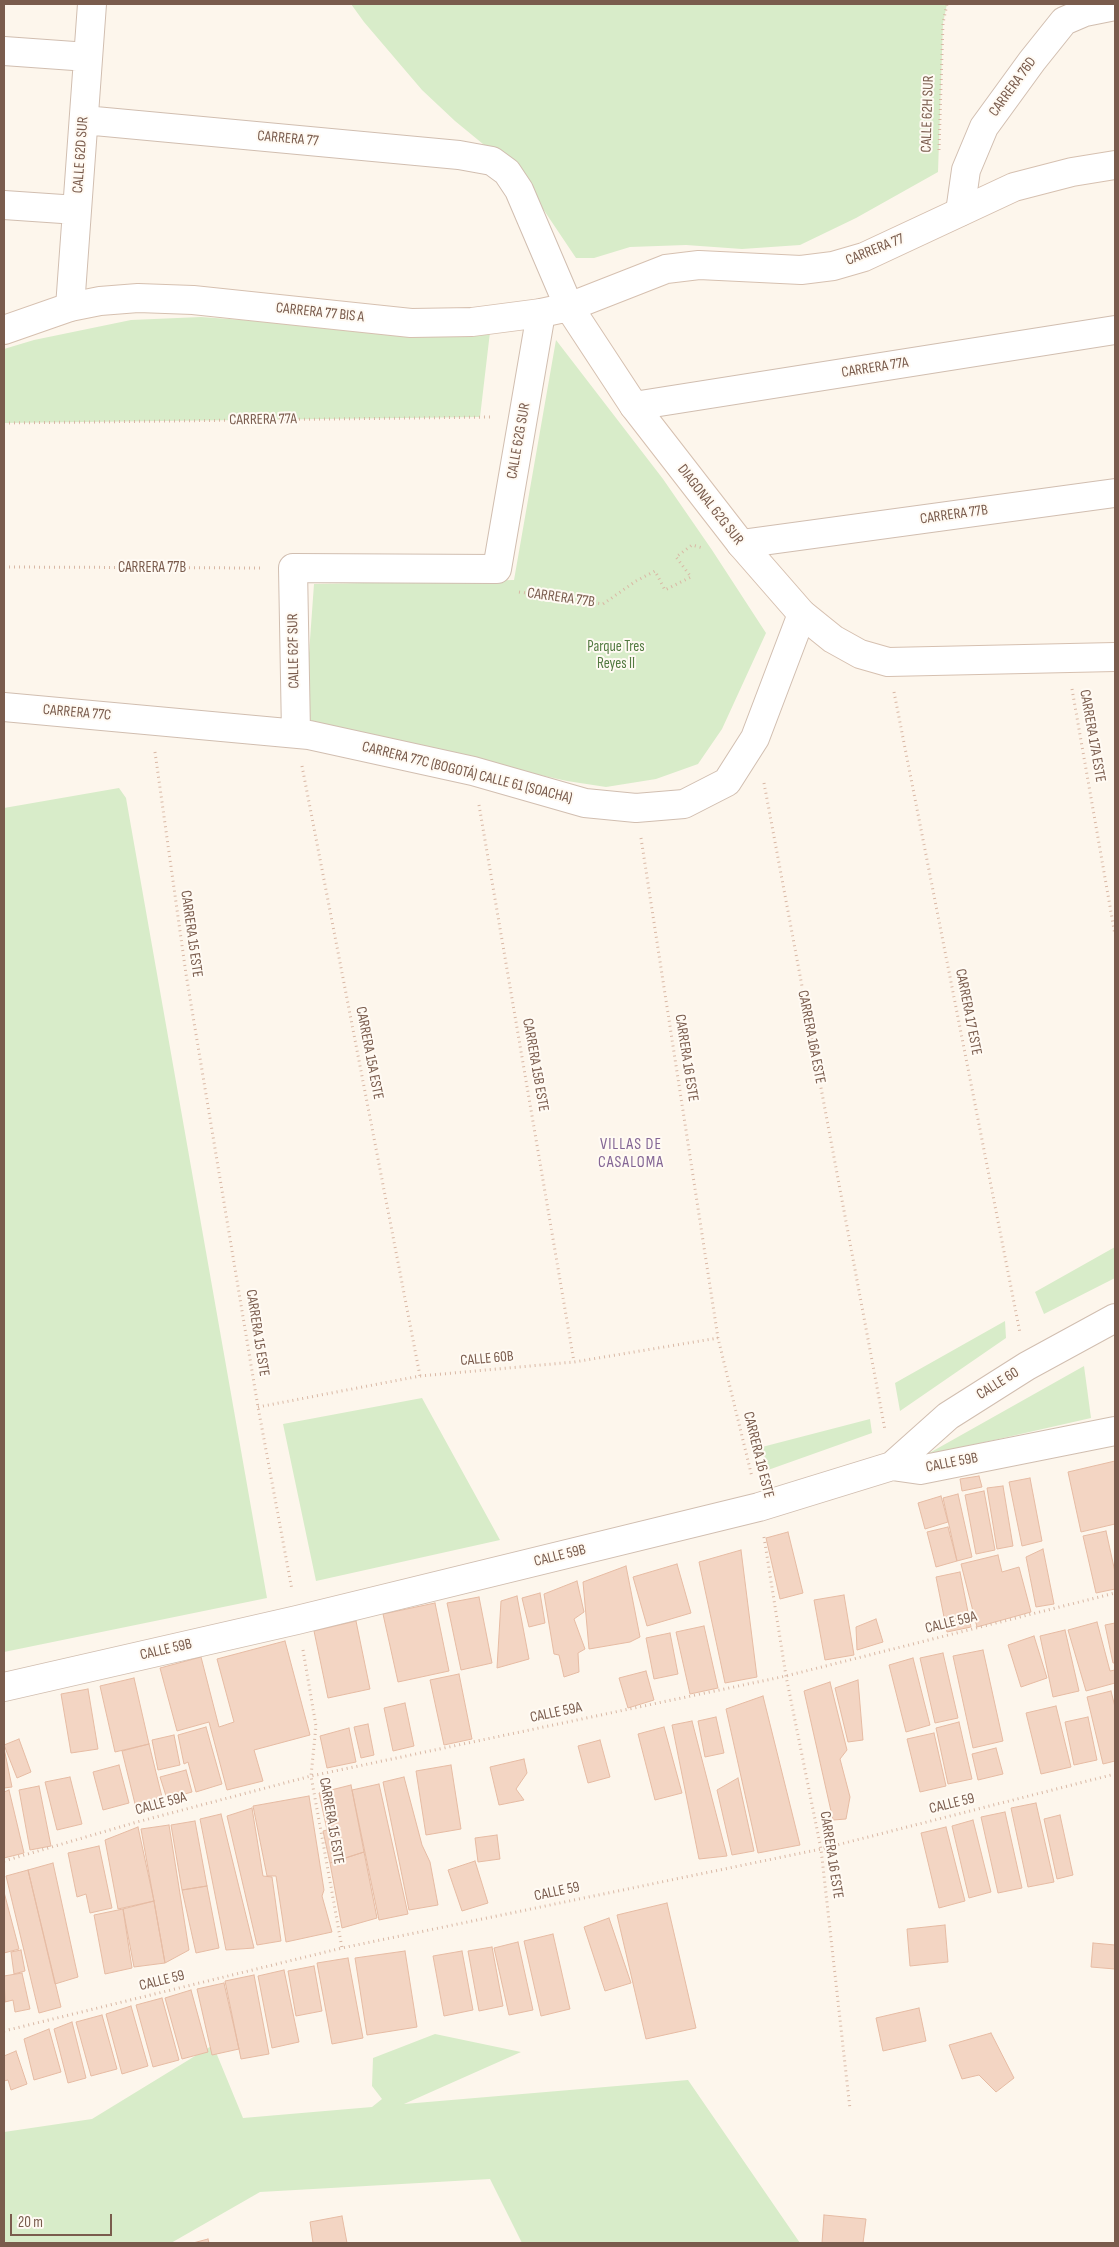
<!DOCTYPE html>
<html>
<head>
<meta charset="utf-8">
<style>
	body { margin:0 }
	#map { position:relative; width:1119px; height:2247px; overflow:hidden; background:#fdf6ec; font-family:"Sofia Sans Condensed",sans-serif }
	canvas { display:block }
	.frame { position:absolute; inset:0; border:5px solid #7a5c4d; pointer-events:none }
	.scale { position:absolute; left:10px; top:2214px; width:102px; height:22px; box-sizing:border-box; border:2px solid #7a5c4d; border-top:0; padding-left:6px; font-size:15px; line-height:18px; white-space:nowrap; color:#7a5c4d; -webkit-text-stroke:4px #fffaf3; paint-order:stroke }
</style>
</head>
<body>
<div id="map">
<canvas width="1119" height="2247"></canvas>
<div class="frame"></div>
<div class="scale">20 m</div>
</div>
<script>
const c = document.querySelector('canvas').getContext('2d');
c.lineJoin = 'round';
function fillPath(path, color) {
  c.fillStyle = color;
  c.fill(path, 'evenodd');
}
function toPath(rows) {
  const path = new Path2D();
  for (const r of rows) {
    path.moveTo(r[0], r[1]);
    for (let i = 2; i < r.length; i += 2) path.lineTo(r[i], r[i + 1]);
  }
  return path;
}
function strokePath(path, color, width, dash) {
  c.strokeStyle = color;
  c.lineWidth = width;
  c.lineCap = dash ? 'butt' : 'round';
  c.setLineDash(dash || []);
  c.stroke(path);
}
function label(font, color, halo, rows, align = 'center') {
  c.font = font + ' "Sofia Sans Condensed",sans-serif';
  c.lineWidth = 4;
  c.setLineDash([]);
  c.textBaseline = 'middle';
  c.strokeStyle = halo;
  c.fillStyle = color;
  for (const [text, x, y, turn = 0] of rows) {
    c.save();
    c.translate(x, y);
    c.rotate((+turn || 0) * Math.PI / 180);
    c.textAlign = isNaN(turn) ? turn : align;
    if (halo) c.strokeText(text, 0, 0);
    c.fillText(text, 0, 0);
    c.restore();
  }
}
fillPath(toPath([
	[351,4,947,4,943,23,938,172,856,218,800,245,742,249,686,245,630,247,594,258,576,258,535,197,500,158,455,121,422,90,364,22],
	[201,317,340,327,427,337,490,332,480,417,4,423,4,349,34,340,131,320],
	[556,340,663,479,712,550,766,633,722,729,698,764,656,779,606,787,567,781,304,723,314,584,514,580],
	[119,788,126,798,267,1598,4,1652,4,808],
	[1115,1247,1115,1278,1044,1314,1035,1292],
	[1005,1321,1006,1338,900,1411,895,1383],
	[1084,1366,1091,1418,924,1456],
	[422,1398,500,1540,316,1581,283,1424],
	[870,1419,872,1433,768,1470,762,1447],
	[435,2034,521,2052,404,2104,688,2080,800,2243,522,2243,490,2179,260,2192,171,2243,4,2243,4,2132,92,2119,213,2045,243,2118,372,2107,382,2099,372,2086,373,2058]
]), '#d8ecc9');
const building = toPath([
	[1115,1461,1115,1524,1081,1532,1068,1472,1115,1461],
	[979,1476,982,1487,962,1491,960,1479,979,1476],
	[1030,1478,1042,1541,1022,1546,1009,1482,1030,1478],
	[1003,1486,1013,1546,997,1549,987,1488,1003,1486],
	[984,1491,995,1550,976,1554,965,1495,984,1491],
	[958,1494,972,1557,957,1561,943,1498,958,1494],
	[941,1496,948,1522,925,1529,918,1503,941,1496],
	[948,1527,957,1561,936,1567,927,1532,948,1527],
	[1106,1531,1115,1572,1115,1589,1096,1593,1083,1536,1106,1531],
	[788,1532,803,1593,780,1599,766,1538,788,1532],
	[1043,1549,1054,1604,1036,1607,1026,1557,1043,1549],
	[741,1550,757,1677,725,1683,699,1562,741,1550],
	[998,1555,1002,1572,1019,1567,1031,1612,977,1627,961,1564,998,1555],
	[677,1564,691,1613,647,1626,633,1577,677,1564],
	[626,1566,640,1637,630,1642,589,1649,583,1582,626,1566],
	[960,1572,971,1627,947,1632,936,1577,960,1572],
	[577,1581,584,1612,574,1619,585,1649,578,1653,579,1672,564,1677,559,1655,554,1654,544,1594,577,1581],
	[540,1593,545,1623,529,1627,522,1598,540,1593],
	[844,1595,854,1655,825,1660,814,1600,844,1595],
	[517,1596,529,1659,497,1668,501,1601,517,1596],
	[479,1597,492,1663,461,1670,447,1603,479,1597],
	[435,1603,449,1671,398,1682,383,1614,435,1603],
	[876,1619,883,1642,857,1650,856,1627,876,1619],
	[356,1621,370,1689,328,1698,314,1631,356,1621],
	[1097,1622,1110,1671,1115,1670,1115,1683,1086,1691,1068,1630,1097,1622],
	[1115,1623,1115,1663,1113,1663,1105,1625,1115,1623],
	[704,1626,718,1688,690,1694,676,1632,704,1626],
	[1065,1630,1079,1691,1053,1697,1040,1636,1065,1630],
	[670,1633,678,1674,654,1679,646,1638,670,1633],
	[1034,1636,1047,1678,1021,1687,1008,1645,1034,1636],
	[285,1641,310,1735,254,1750,263,1781,227,1790,209,1722,177,1731,160,1668,201,1657,219,1727,234,1722,217,1659,285,1641],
	[983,1650,1003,1741,973,1748,953,1656,983,1650],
	[943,1653,958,1718,935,1723,920,1658,943,1653],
	[913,1658,930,1725,906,1732,889,1665,913,1658],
	[646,1671,654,1700,628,1708,619,1678,646,1671],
	[459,1674,472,1739,444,1745,430,1680,459,1674],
	[134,1678,149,1744,115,1752,100,1686,134,1678],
	[858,1680,863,1740,848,1742,835,1688,858,1680],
	[830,1682,847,1750,840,1759,850,1797,846,1819,833,1820,804,1691,830,1682],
	[88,1689,98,1749,71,1753,61,1694,88,1689],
	[1111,1691,1115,1707,1115,1761,1103,1764,1087,1697,1111,1691],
	[763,1696,800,1845,758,1853,726,1709,763,1696],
	[405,1703,414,1746,393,1751,384,1708,405,1703],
	[1056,1706,1071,1767,1041,1774,1026,1713,1056,1706],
	[716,1717,724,1753,705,1757,698,1721,716,1717],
	[1088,1717,1097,1760,1074,1765,1065,1722,1088,1717],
	[692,1721,727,1856,699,1859,672,1725,692,1721],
	[959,1722,972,1779,948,1784,936,1728,959,1722],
	[368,1724,374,1755,361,1758,354,1727,368,1724],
	[206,1727,222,1784,196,1792,188,1762,184,1764,178,1735,206,1727],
	[664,1727,682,1793,655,1800,638,1734,664,1727],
	[349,1728,356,1762,327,1768,320,1736,349,1728],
	[934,1733,946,1786,920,1792,907,1739,934,1733],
	[174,1735,180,1765,158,1770,152,1740,174,1735],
	[19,1739,31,1772,17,1778,4,1745,19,1739],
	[600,1740,610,1777,588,1783,578,1746,600,1740],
	[149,1744,163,1801,136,1808,122,1751,149,1744],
	[4,1748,12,1787,4,1788,4,1748],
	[996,1748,1003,1774,978,1780,972,1754,996,1748],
	[524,1759,527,1773,516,1789,524,1800,499,1805,490,1767,524,1759],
	[119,1765,129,1803,103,1810,93,1772,119,1765],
	[451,1765,461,1829,426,1835,416,1771,451,1765],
	[186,1770,192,1792,167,1799,160,1777,186,1770],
	[70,1777,82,1824,57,1830,45,1782,70,1777],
	[404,1777,422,1845,430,1862,438,1905,409,1910,383,1782,404,1777],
	[738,1778,754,1851,732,1855,717,1790,738,1778],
	[379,1784,408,1914,379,1920,352,1790,379,1784],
	[351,1785,364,1852,330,1863,323,1831,327,1830,319,1793,351,1785],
	[39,1786,51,1846,30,1850,19,1790,39,1786],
	[9,1790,24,1853,4,1858,4,1792,9,1790],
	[309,1796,324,1890,322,1896,332,1932,286,1942,276,1876,267,1876,253,1806,309,1796],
	[1036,1803,1054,1882,1028,1887,1011,1808,1036,1803],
	[252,1808,263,1876,272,1877,281,1941,257,1945,227,1816,252,1808],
	[1005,1812,1022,1888,998,1893,981,1817,1005,1812],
	[221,1814,254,1948,226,1950,200,1819,221,1814],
	[1060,1815,1073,1875,1057,1879,1044,1819,1060,1815],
	[973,1820,991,1892,969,1898,952,1826,973,1820],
	[195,1821,207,1886,182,1890,171,1825,195,1821],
	[169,1825,189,1950,165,1963,141,1829,169,1825],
	[138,1827,154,1901,118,1909,105,1840,138,1827],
	[946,1827,965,1901,939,1908,921,1833,946,1827],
	[497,1835,500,1859,478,1862,475,1838,497,1835],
	[99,1846,112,1908,90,1913,86,1894,77,1897,68,1853,99,1846],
	[364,1852,377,1918,342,1928,330,1863,364,1852],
	[475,1861,488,1903,462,1911,448,1870,475,1861],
	[53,1863,78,1977,55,1984,28,1870,53,1863],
	[28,1870,61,2007,39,2013,6,1876,28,1870],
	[207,1886,219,1948,196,1953,182,1890,207,1886],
	[4,1892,19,1949,4,1953,4,1892],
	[154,1901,165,1963,134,1967,123,1909,154,1901],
	[667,1903,696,2028,646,2039,617,1915,667,1903],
	[123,1909,132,1968,105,1974,94,1915,123,1909],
	[609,1918,631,1983,605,1991,584,1927,609,1918],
	[945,1925,948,1962,910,1966,907,1929,945,1925],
	[553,1934,570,2009,541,2016,524,1941,553,1934],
	[518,1942,533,2010,509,2015,494,1948,518,1942],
	[1093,1943,1115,1945,1115,1969,1091,1967,1093,1943],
	[492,1947,503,2006,479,2011,468,1951,492,1947],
	[21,1950,25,1971,14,1974,11,1952,21,1950],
	[405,1951,417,2027,367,2035,355,1958,405,1951],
	[462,1951,473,2010,444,2016,433,1956,462,1951],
	[348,1958,363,2038,332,2044,317,1963,348,1958],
	[314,1966,322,2011,296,2016,288,1971,314,1966],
	[284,1970,299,2042,272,2048,258,1976,284,1970],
	[22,1973,30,2009,15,2012,13,2000,5,2002,4,1976,22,1973],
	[254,1975,269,2054,241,2059,225,1981,254,1975],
	[224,1983,239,2049,212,2055,197,1989,224,1983],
	[191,1990,208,2052,182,2059,165,1998,191,1990],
	[162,1998,179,2060,153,2067,136,2005,162,1998],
	[131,2006,148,2066,122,2074,106,2014,131,2006],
	[919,2008,926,2041,883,2051,876,2018,919,2008],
	[102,2015,117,2069,91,2076,76,2022,102,2015],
	[72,2022,86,2078,68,2083,54,2029,72,2022],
	[49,2029,61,2072,34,2080,24,2039,49,2029],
	[991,2033,1014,2078,996,2092,979,2075,962,2079,949,2045,991,2033],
	[16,2051,27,2084,11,2090,8,2080,4,2081,4,2056,16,2051],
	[824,2215,866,2219,863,2243,822,2243,824,2215],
	[342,2216,347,2243,313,2243,310,2222,342,2216],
	[208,2239,209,2243,193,2243,208,2239]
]);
fillPath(building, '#f3d5c3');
strokePath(building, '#e6bba3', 1);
const street = toPath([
	[4,51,88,57],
	[84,120,459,155,492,161,507,172,519,190,569,307],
	[4,205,77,210],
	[960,212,966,170,984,127,1032,61,1064,21,1085,12,1115,6],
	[70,307,92,4],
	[634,406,1115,330],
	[741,544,1115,493],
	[4,707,309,735,473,771,585,803,636,808,684,804,727,782,755,738,802,614],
	[296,733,293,568,497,569,541,313],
	[892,1466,948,1416,1027,1366,1115,1318],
	[4,1687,297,1620,759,1507,892,1466,920,1470,1115,1431]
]);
const secondary = toPath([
	[569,307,634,406,741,544,802,614,833,639,860,654,888,662,1115,657],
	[4,330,70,307,100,301,138,298,193,300,411,323,472,322,541,313,569,307,666,269,699,265,801,270,833,266,864,257,1014,187,1072,172,1115,165]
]);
strokePath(street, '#d1beb0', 30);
strokePath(secondary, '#d6c0b0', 30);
strokePath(toPath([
	[939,150,943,23,947,4],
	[4,423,492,417],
	[4,567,261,568],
	[519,592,603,604,636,581,655,571,665,590,691,577,676,557,692,545,703,548],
	[1072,689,1115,935],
	[894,692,1020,1333],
	[155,752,186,974,258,1407,292,1590],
	[302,766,420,1376],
	[764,783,885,1430],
	[479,805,574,1362],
	[641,838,718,1338,752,1477],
	[258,1407,420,1376,574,1362,718,1338],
	[764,1537,786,1676,821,1849,850,2109],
	[303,1650,316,1726,311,1776,342,1948],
	[4,1861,137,1822,311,1776,786,1676,1115,1593],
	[4,2031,342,1948,821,1849,1115,1774]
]), '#d9b8a5', 3, [1, 4]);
strokePath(street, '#fff', 28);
strokePath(secondary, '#fff', 28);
label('15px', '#7a5c4d', '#fffaf3', [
	["CARRERA 76D",1013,87,-54],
	["CALLE 62H SUR",928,114,-88],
	["CARRERA 77",288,139,5],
	["CALLE 62D SUR",81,155,-86],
	["CARRERA 77",875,250,-22],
	["CARRERA 77 BIS A",320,313,6],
	["CARRERA 77A",875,368,-9],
	["CARRERA 77A",263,420,-1],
	["CALLE 62G SUR",519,441,-80],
	["DIAGONAL 62G SUR",710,505,52],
	["CARRERA 77B",954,515,-8],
	["CARRERA 77B",152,568],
	["CARRERA 77B",561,598,8],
	["CALLE 62F SUR",294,651,-91],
	["CARRERA 77C",77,713,5],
	["CARRERA 17A ESTE",1092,736,80],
	["CARRERA 77C (BOGOTÁ) CALLE 61 (SOACHA)",467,773,14],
	["CARRERA 15 ESTE",191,934,82],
	["CARRERA 17 ESTE",968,1012,79],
	["CARRERA 16A ESTE",811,1037,79],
	["CARRERA 15A ESTE",369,1053,79],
	["CARRERA 16 ESTE",686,1058,81],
	["CARRERA 15B ESTE",535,1065,80],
	["CARRERA 15 ESTE",257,1333,81],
	["CALLE 60B",487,1359,-5],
	["CALLE 60",998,1384,-32],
	["CARRERA 16 ESTE",758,1455,76],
	["CALLE 59B",952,1463,-11],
	["CALLE 59B",560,1556,-14],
	["CALLE 59A",951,1623,-14],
	["CALLE 59B",166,1650,-13],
	["CALLE 59A",556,1713,-12],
	["CALLE 59A",161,1804,-15],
	["CALLE 59",952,1804,-14],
	["CARRERA 15 ESTE",331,1821,80],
	["CARRERA 16 ESTE",831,1855,81],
	["CALLE 59",557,1892,-12],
	["CALLE 59",162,1981,-14]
]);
label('15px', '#537a41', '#fffaf3', [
	["Parque Tres",616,647],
	["Reyes II",616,664]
]);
c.letterSpacing = '1px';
label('16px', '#846695', '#fffaf3', [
	["VILLAS DE",631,1145],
	["CASALOMA",631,1163]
]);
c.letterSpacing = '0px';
</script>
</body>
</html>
